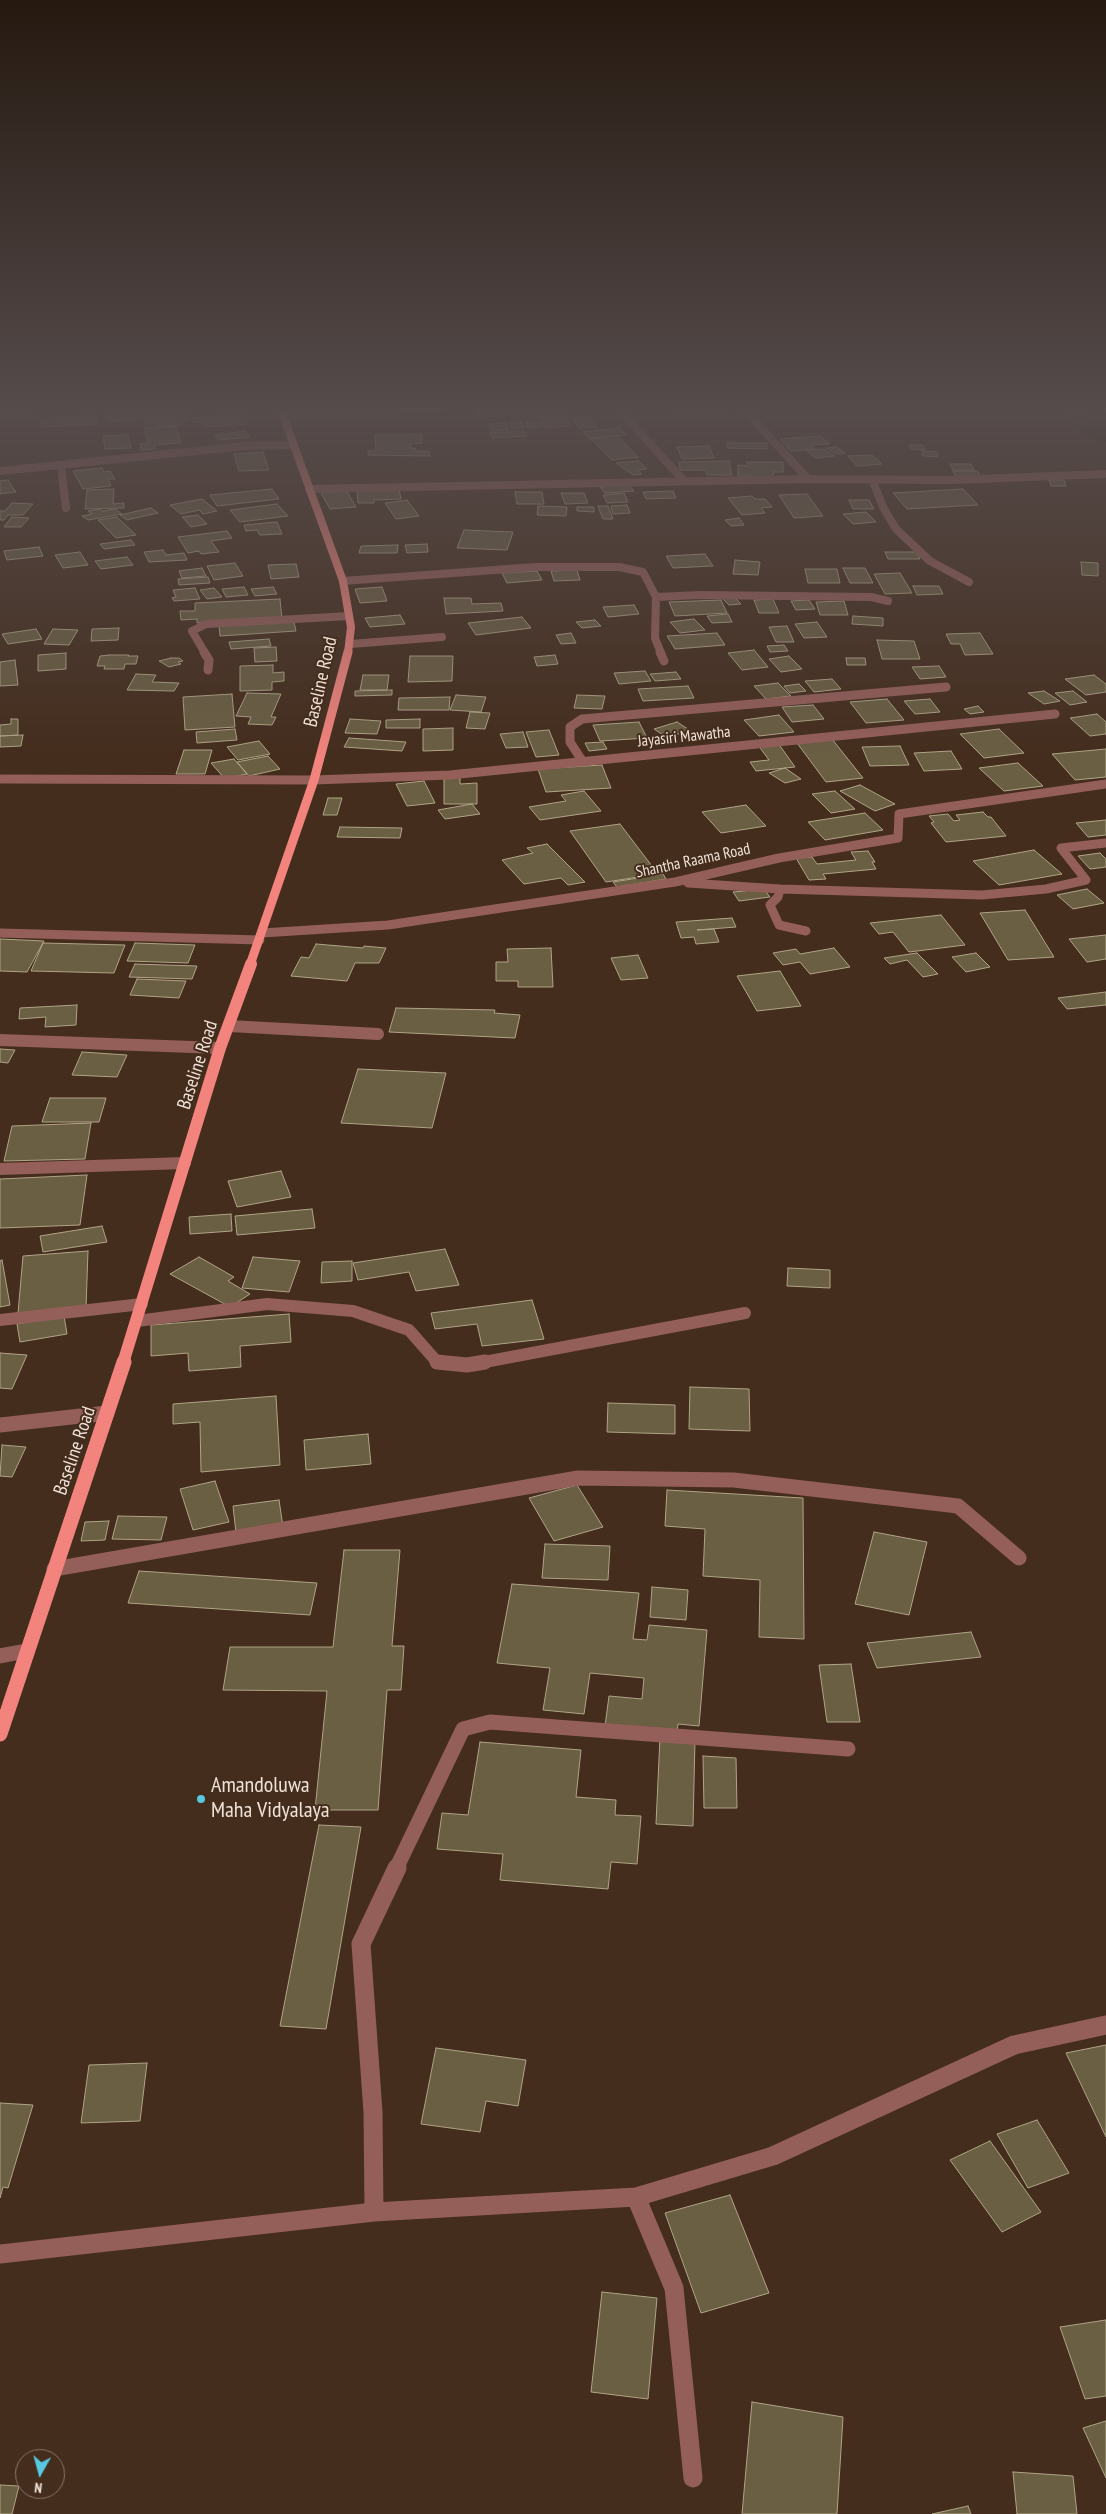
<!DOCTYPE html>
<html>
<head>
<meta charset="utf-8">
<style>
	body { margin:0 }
	#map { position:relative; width:1106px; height:2514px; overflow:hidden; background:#442d1d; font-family:"PT Sans Narrow",sans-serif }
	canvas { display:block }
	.north { position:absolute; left:15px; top:2449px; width:50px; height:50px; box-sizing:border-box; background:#442d1d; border:1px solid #897567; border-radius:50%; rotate:187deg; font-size:14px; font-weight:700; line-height:20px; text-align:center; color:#f0e1d7 }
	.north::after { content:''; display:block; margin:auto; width:18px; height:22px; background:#56c9e1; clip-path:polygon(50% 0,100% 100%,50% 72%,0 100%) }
</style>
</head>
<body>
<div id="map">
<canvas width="1106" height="2514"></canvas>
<div class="north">N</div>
</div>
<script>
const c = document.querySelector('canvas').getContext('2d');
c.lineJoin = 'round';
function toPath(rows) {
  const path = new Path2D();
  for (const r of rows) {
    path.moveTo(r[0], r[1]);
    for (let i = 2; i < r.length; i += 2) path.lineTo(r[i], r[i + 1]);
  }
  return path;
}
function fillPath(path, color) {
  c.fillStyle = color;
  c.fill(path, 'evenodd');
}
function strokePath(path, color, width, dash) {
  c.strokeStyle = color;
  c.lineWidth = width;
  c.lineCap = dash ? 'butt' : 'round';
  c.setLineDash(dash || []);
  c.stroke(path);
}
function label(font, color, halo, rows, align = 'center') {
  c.font = font + ' "PT Sans Narrow",sans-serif';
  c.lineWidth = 4;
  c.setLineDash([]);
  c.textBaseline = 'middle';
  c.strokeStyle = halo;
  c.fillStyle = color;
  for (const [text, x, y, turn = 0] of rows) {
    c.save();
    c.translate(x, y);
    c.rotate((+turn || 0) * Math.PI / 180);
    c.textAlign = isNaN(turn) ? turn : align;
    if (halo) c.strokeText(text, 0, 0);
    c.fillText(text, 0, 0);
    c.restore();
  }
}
fillPath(toPath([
	[1067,407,1087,407,1091,419,1106,428,1106,443,1099,441,1076,426,1067,407]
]), '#151a04');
const building = toPath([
	[12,407,28,407,29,417,3,419,2,410,12,407],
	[673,407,687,407,693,413,680,414,673,407],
	[519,409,522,415,478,417,476,412,519,409],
	[561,409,562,416,536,416,535,410,561,409],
	[185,410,188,421,180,421,181,425,157,426,156,423,146,424,143,413,185,410],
	[135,411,139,419,109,422,105,414,135,411],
	[725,411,728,415,682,418,679,414,725,411],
	[242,414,248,424,205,427,202,421,193,422,192,418,242,414],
	[96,415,97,424,42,427,41,419,96,415],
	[565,416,571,426,545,428,539,417,565,416],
	[590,417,597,427,579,428,572,418,590,417],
	[509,422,522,422,524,428,512,428,509,422],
	[526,422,540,422,542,427,528,428,526,422],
	[505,423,509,430,492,431,488,424,505,423],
	[176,426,181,443,154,445,155,449,141,450,140,444,148,443,144,428,176,426],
	[619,428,626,435,589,438,583,432,619,428],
	[245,431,250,437,219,440,215,435,245,431],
	[524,431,527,436,492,438,489,433,524,431],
	[421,434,422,443,410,444,411,448,415,448,415,451,429,451,430,456,368,455,368,451,376,451,375,435,421,434],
	[128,435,131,448,105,449,103,436,128,435],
	[617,436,638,457,612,460,591,439,617,436],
	[821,436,829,444,811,445,815,449,791,451,780,439,821,436],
	[727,443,767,443,767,449,727,448,727,443],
	[909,445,923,445,925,450,911,449,909,445],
	[709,446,714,458,682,459,677,447,709,446],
	[837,447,845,453,835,454,827,448,837,447],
	[824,449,834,456,816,458,806,450,824,449],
	[922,451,937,452,938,457,923,456,922,451],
	[263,452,269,470,239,471,234,454,263,452],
	[872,455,882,464,857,466,848,456,872,455],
	[638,461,647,469,637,470,642,474,633,475,616,463,638,461],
	[729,461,732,475,707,475,706,470,680,470,679,462,729,461],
	[747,462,783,462,783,472,773,472,773,477,738,476,738,465,747,466,747,462],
	[950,464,971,464,974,470,953,470,950,464],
	[102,468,104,472,110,471,115,479,108,479,111,486,83,489,73,471,102,468],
	[953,471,977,471,981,478,957,478,953,471],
	[8,480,16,492,0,494,0,481,8,480],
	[1049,480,1064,480,1066,486,1051,486,1049,480],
	[629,485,634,491,605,493,600,487,629,485],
	[114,489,113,504,124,503,124,508,85,509,87,490,114,489],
	[272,489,279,499,217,506,210,495,272,489],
	[399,489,401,499,374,500,374,503,358,503,357,490,399,489],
	[963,489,978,505,907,509,893,493,963,489],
	[346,490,356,507,330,509,321,493,346,490],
	[673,491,676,498,646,499,643,492,673,491],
	[515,492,542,492,544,504,517,504,515,492],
	[561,493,584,493,588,503,565,504,561,493],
	[624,493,628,502,607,503,603,495,624,493],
	[807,494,823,516,794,518,779,495,807,494],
	[752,496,755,499,765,499,772,507,761,508,765,513,742,515,728,498,752,496],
	[202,499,217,511,203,514,199,510,181,514,170,505,202,499],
	[407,500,419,516,396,519,385,503,407,500],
	[849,500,869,500,874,509,853,509,849,500],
	[12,503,33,504,23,515,8,515,4,520,0,520,0,511,5,511,12,503],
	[277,504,288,516,240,522,230,510,277,504],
	[627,505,630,513,613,514,611,506,627,505],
	[538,506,567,507,566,516,537,515,538,506],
	[598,506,608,506,613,519,603,519,598,506],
	[577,507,594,507,594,512,577,511,577,507],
	[151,508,158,513,127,520,120,515,151,508],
	[100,509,103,511,115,509,122,514,88,520,82,516,92,514,88,511,100,509],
	[866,512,876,522,853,524,843,514,866,512],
	[198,515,207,524,191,527,182,517,198,515],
	[12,517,29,518,21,527,4,527,12,517],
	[117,517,136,535,116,538,98,520,117,517],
	[739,518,744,525,731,526,725,520,739,518],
	[277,522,282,534,260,535,257,530,246,531,244,525,277,522],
	[464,530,513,532,507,550,457,548,464,530],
	[227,531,232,538,211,541,219,552,201,554,199,551,188,553,178,537,227,531],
	[131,540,135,545,104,549,100,544,131,540],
	[427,544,428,552,407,553,405,545,427,544],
	[398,545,397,553,359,553,361,546,398,545],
	[39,547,43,556,7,560,4,551,39,547],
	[163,550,166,555,184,553,187,560,149,562,144,552,163,550],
	[80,552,88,565,63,568,55,555,80,552],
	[885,552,916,552,920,559,888,559,885,552],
	[705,554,713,566,673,568,666,556,705,554],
	[127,557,133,565,101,569,95,561,127,557],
	[735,560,760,562,758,575,733,574,735,560],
	[1081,562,1098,563,1098,576,1082,575,1081,562],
	[235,563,243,576,214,580,207,566,235,563],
	[296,564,299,577,271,579,268,565,296,564],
	[202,568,206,576,182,578,179,571,202,568],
	[843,568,865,568,873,583,850,583,843,568],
	[805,569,837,569,840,583,808,583,805,569],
	[577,570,580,580,554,581,551,571,577,570],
	[537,571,542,580,507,583,502,573,537,571],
	[900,573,912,593,885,594,874,574,900,573],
	[208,577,210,583,179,585,178,579,208,577],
	[913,586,939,586,943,594,917,595,913,586],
	[244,587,248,595,226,597,222,589,244,587],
	[273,587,277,594,255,596,251,589,273,587],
	[382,587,387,601,360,603,355,589,382,587],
	[195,588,200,599,174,601,172,598,176,597,173,590,195,588],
	[214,588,222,597,207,599,200,590,214,588],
	[733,596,741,604,729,605,721,597,733,596],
	[444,598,471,598,472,604,501,603,503,611,446,614,444,598],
	[280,599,282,619,197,623,197,619,181,620,180,611,195,611,195,603,280,599],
	[773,599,779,613,759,613,754,600,773,599],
	[721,600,727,613,675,616,669,602,721,600],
	[809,600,815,609,796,610,791,601,809,600],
	[844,601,848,615,820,615,816,602,844,601],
	[634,605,639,614,608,617,603,607,634,605],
	[728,614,732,622,712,623,707,616,728,614],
	[400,615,405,624,370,627,365,618,400,615],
	[853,616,883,618,883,626,852,624,853,616],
	[522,617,531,628,476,635,468,623,522,617],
	[694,619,705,630,680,633,670,622,694,619],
	[595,620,601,626,582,628,576,622,595,620],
	[294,622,296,631,220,636,219,626,294,622],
	[817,622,827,637,804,638,795,624,817,622],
	[787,626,794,642,776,642,769,627,787,626],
	[119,628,118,640,91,641,92,629,119,628],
	[36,629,42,639,8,644,2,634,36,629],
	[53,629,78,630,69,645,44,644,53,629],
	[571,633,576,643,561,644,556,635,571,633],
	[717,633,725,645,675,649,667,636,717,633],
	[980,633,993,654,965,655,960,644,951,644,946,634,980,633],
	[269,639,271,646,231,649,229,642,269,639],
	[877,640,914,641,920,659,882,659,877,640],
	[784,645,788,651,770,652,767,646,784,645],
	[276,647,277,661,255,662,254,648,276,647],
	[754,650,768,667,742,670,728,653,754,650],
	[66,653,66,669,38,671,38,655,66,653],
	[109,655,129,655,128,656,138,656,136,664,125,664,124,669,104,669,105,666,97,666,100,656,109,655],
	[555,655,558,664,537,666,534,657,555,655],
	[410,656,453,656,452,681,408,682,410,656],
	[789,656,802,669,781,672,769,659,789,656],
	[171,658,179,658,183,661,178,662,181,664,169,667,159,661,171,658],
	[846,658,865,658,866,665,847,665,846,658],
	[15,660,18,685,0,686,0,662,15,660],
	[273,665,273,673,284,672,284,681,272,682,272,690,240,691,240,666,273,665],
	[939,666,946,677,920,679,912,667,939,666],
	[645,671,651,681,619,684,614,673,645,671],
	[676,672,681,679,655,681,650,674,676,672],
	[136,674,156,675,152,682,179,683,174,691,127,690,136,674],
	[363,675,389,675,387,690,360,690,363,675],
	[1094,675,1106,684,1106,692,1086,695,1065,679,1094,675],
	[832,679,841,689,814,692,805,681,832,679],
	[778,683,791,696,766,699,754,686,778,683],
	[799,684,806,691,790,693,784,686,799,684],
	[688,686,694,698,643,701,638,689,688,686],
	[392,690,392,695,355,696,355,691,392,690],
	[1044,691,1060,701,1044,704,1028,693,1044,691],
	[1073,691,1087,702,1070,705,1055,693,1073,691],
	[247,693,281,694,271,717,276,717,272,725,248,724,251,717,236,716,247,693],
	[232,694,235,727,185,730,183,697,232,694],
	[456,695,486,697,481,712,450,710,456,695],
	[577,695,605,696,602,709,574,708,577,695],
	[450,697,449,710,398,710,399,698,450,697],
	[887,699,904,720,866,723,850,702,887,699],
	[930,699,940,712,915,714,904,701,930,699],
	[813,705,824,719,792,722,782,707,813,705],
	[978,706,984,712,970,714,964,709,978,706],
	[470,712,490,713,485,729,466,728,470,712],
	[1097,714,1106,722,1106,734,1090,736,1070,718,1097,714],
	[779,715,794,732,759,736,744,720,779,715],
	[11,719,18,719,18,735,0,736,0,725,11,724,11,719],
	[350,719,381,721,377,734,345,733,350,719],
	[420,719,420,728,386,728,386,720,420,719],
	[639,722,647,738,600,741,593,725,639,722],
	[677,722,691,731,666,737,654,729,677,722],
	[453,728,453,750,423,751,423,729,453,728],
	[235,729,237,740,197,743,196,732,235,729],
	[999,729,1024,753,984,758,960,734,999,729],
	[549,730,559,755,536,757,526,732,549,730],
	[523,732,528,747,506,748,500,734,523,732],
	[23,735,21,746,0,747,0,736,23,735],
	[349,738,406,742,402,751,344,747,349,738],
	[832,739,863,778,826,782,797,743,832,739],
	[259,741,270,754,238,760,227,747,259,741],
	[603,742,607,749,589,751,585,743,603,742],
	[778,743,795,767,756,771,750,762,769,760,758,745,778,743],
	[900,746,909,765,870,766,862,747,900,746],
	[1106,749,1106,777,1075,780,1052,754,1106,749],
	[184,750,212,750,205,774,176,774,184,750],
	[951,751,962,769,924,771,914,753,951,751],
	[268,756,280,769,249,776,237,762,268,756],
	[234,759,247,774,225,779,211,763,234,759],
	[1018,763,1043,786,1004,791,979,768,1018,763],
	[602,765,611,788,546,792,538,769,602,765],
	[785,768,801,779,785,783,769,773,785,768],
	[444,776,460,776,460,784,477,783,477,804,444,804,444,776],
	[424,781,435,803,407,806,396,784,424,781],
	[860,785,895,804,875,811,840,791,860,785],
	[584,791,601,811,540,820,529,807,566,801,561,795,584,791],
	[835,791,855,809,831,813,812,794,835,791],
	[328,798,342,798,337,815,323,815,328,798],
	[472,804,480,814,445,819,438,810,472,804],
	[746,805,766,826,721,833,702,812,746,805],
	[983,812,988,817,991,817,1006,836,946,842,931,823,934,822,929,816,948,814,954,821,960,820,956,815,983,812],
	[865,813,883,830,825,840,808,822,865,813],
	[1106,820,1106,835,1088,837,1076,823,1106,820],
	[620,824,658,874,606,882,570,831,620,824],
	[340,827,402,828,400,838,337,837,340,827],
	[547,844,585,882,568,885,561,878,524,884,502,860,533,853,527,848,547,844],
	[1034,850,1062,874,999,885,973,861,1034,850],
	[868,851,875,862,872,862,876,869,823,874,826,879,809,880,796,858,812,857,817,864,856,860,851,852,868,851],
	[1100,853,1106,859,1106,867,1090,869,1078,856,1100,853],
	[663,874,666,879,617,887,613,882,663,874],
	[764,889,770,897,739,901,733,892,764,889],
	[1087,889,1104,903,1073,909,1057,895,1087,889],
	[1025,910,1054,957,1008,960,980,913,1025,910],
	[941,915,965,945,909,952,893,932,879,934,870,923,941,915],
	[732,918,736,927,697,930,714,929,719,942,696,944,694,937,681,938,676,922,732,918],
	[1106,935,1106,959,1087,962,1069,939,1106,935],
	[0,939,44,941,27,972,0,971,0,939],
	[43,943,125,945,114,973,31,971,43,943],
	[135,943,195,945,188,963,127,961,135,943],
	[316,944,363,948,364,946,386,948,379,963,355,963,347,981,291,976,301,957,309,958,316,944],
	[551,948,553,987,518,987,518,981,496,981,496,962,508,962,507,949,551,948],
	[834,948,850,967,810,974,800,962,783,965,773,953,796,949,800,954,834,948],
	[917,953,938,974,923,977,907,960,890,964,884,958,917,953],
	[976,953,990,967,966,972,952,957,976,953],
	[638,955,648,978,621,980,611,958,638,955],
	[135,964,197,966,192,979,129,977,135,964],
	[780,971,801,1006,757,1011,737,976,780,971],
	[137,979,186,981,179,998,130,995,137,979],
	[1106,992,1106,1005,1067,1009,1058,998,1106,992],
	[77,1005,76,1025,45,1027,46,1017,19,1019,20,1008,77,1005],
	[396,1008,495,1010,494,1013,520,1015,515,1038,389,1032,396,1008],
	[0,1049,15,1050,8,1063,0,1062,0,1049],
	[82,1052,127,1055,117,1077,72,1075,82,1052],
	[358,1069,446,1073,432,1128,341,1123,358,1069],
	[50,1098,106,1098,99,1122,42,1122,50,1098],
	[91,1123,85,1159,4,1161,12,1126,91,1123],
	[281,1171,291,1197,237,1207,228,1181,281,1171],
	[87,1175,80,1225,0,1228,0,1179,87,1175],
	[312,1209,315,1228,237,1235,235,1216,312,1209],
	[231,1214,232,1231,190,1234,189,1217,231,1214],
	[102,1226,107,1242,43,1252,40,1236,102,1226],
	[445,1249,459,1285,416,1291,409,1272,358,1280,353,1263,445,1249],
	[88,1251,86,1308,18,1313,23,1256,88,1251],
	[199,1257,234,1277,228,1281,250,1294,230,1307,170,1274,199,1257],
	[253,1257,300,1261,289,1292,242,1288,253,1257],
	[2,1260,10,1305,0,1307,0,1261,2,1260],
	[352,1261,352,1281,321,1283,322,1262,352,1261],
	[788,1268,830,1270,830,1288,787,1286,788,1268],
	[532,1300,544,1339,482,1346,477,1324,435,1329,431,1313,532,1300],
	[289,1314,291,1342,240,1346,241,1367,189,1371,188,1353,151,1356,151,1325,289,1314],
	[64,1316,67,1334,20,1342,17,1324,64,1316],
	[0,1353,27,1355,12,1389,0,1388,0,1353],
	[690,1387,749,1389,750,1431,689,1429,690,1387],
	[276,1396,280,1465,201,1472,200,1422,173,1424,173,1404,276,1396],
	[608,1403,675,1405,675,1434,607,1432,608,1403],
	[368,1434,371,1464,306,1470,304,1440,368,1434],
	[2,1445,26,1447,12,1477,0,1476,2,1445],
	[215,1481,229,1522,193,1530,180,1489,215,1481],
	[577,1485,603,1527,554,1541,529,1498,577,1485],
	[667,1490,803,1498,804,1639,759,1637,760,1580,703,1576,705,1529,665,1526,667,1490],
	[279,1500,283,1527,236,1533,233,1506,279,1500],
	[118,1516,167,1517,161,1540,112,1539,118,1516],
	[109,1521,105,1540,81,1541,85,1522,109,1521],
	[874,1532,927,1542,909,1615,855,1604,874,1532],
	[545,1544,610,1546,608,1580,542,1578,545,1544],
	[344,1550,400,1550,392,1646,404,1646,401,1690,387,1690,378,1810,315,1810,327,1691,223,1690,230,1647,333,1647,344,1550],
	[139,1571,317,1583,310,1615,128,1603,139,1571],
	[512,1584,639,1593,633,1639,647,1640,649,1625,707,1630,699,1726,678,1724,677,1732,605,1726,609,1696,642,1699,644,1678,590,1673,584,1714,543,1710,550,1668,497,1663,512,1584],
	[652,1587,688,1590,686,1620,650,1617,652,1587],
	[971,1632,981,1657,877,1668,867,1643,971,1632],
	[851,1664,860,1722,827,1722,819,1665,851,1664],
	[660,1737,695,1739,693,1826,656,1824,660,1737],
	[480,1742,581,1750,576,1797,616,1800,615,1815,641,1816,637,1864,611,1862,608,1889,500,1880,503,1854,437,1849,442,1813,468,1815,480,1742],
	[703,1756,736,1758,737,1808,704,1808,703,1756],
	[319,1825,361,1827,326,2029,280,2026,319,1825],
	[1106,2045,1106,2137,1066,2053,1106,2045],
	[436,2048,526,2060,518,2106,486,2101,480,2132,421,2124,436,2048],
	[147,2063,140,2121,81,2123,89,2065,147,2063],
	[0,2103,33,2105,8,2188,3,2187,0,2198,0,2103],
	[1037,2120,1069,2173,1028,2188,997,2134,1037,2120],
	[990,2141,1041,2212,1002,2232,950,2160,990,2141],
	[730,2195,769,2293,701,2313,665,2213,730,2195],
	[602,2292,657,2298,648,2399,591,2392,602,2292],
	[1106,2320,1106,2396,1085,2399,1060,2327,1106,2320],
	[752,2402,843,2417,837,2514,742,2514,752,2402],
	[1106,2421,1106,2478,1083,2428,1106,2421],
	[1013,2472,1073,2476,1077,2514,1017,2514,1013,2472],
	[0,2485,19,2486,12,2514,0,2514,0,2485],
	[968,2506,971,2514,932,2514,968,2506]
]);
fillPath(building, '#6a5e43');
strokePath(building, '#b0a487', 1);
strokePath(toPath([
	[617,407,684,481],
	[742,407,808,479],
	[283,415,441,407],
	[61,465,66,508],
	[0,471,244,446,294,445],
	[872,479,883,507,896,529,930,561,969,582],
	[309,489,808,479,950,480,1106,474],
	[343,581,536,567,619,567,643,572,656,597,655,638,661,653],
	[656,597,700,595,871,597,888,601],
	[350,644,442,637],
	[205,653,192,631,206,624,349,616]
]), '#945e59', 8);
strokePath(toPath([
	[204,652,209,660,208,670],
	[660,652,664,661],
	[583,762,570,742,570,727,582,719,946,687],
	[0,779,314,780,450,775,1055,714],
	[688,883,780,889,982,895,1046,889,1086,880,1061,848,1106,843],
	[780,889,778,897,770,905,779,925,806,931],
	[0,933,260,940],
	[262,933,388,925,675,882,779,858,898,838,899,814,1106,784]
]), '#945e59', 9);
strokePath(toPath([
	[229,1026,378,1034],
	[0,1040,220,1048],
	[0,1169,185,1163],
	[0,1320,142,1304],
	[137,1321,267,1304,353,1311,409,1330,438,1363],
	[479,1363,745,1313]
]), '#945e59', 12);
strokePath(toPath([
	[437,1362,467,1365,485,1362],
	[0,1425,107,1413],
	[54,1569,578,1478,734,1480,958,1506,1019,1558],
	[0,1656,26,1651],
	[396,1869,463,1729,490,1722,848,1749]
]), '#945e59', 15);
strokePath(toPath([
	[636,2197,674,2288,693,2478],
	[374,2212,373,2112,361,1944,397,1868],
	[0,2254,374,2212,636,2197,773,2156,1014,2045,1106,2025]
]), '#945e59', 19);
strokePath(toPath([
	[280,407,343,581,351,627,348,653]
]), '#f3847d', 8);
strokePath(toPath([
	[250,965,314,780,348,652]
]), '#f3847d', 9);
strokePath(toPath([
	[123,1363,220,1048,251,964]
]), '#f3847d', 12);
strokePath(toPath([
	[0,1734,124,1362]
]), '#f3847d', 15);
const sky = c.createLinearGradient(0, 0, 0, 759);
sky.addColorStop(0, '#251910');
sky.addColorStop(0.54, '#564c4c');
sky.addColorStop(1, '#564c4c00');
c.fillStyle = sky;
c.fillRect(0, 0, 1106, 759);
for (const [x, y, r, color] of [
	[201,1799,5,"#56c9e1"]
]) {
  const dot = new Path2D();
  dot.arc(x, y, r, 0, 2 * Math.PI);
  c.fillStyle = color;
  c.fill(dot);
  strokePath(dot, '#442d1d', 2);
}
label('16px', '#f0e1d7', '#442d1d', [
	["Jayasiri Mawatha",684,737,-6],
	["Shantha Raama Road",693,861,-12]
]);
label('19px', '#f0e1d7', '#442d1d', [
	["Baseline Road",321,682,-77],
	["Baseline Road",198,1065,-72],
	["Baseline Road",75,1451,-71]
]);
label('22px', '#f0e1d7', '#442d1d', [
	["Amandoluwa",211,1786],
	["Maha Vidyalaya",211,1811]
], 'left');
</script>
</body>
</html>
